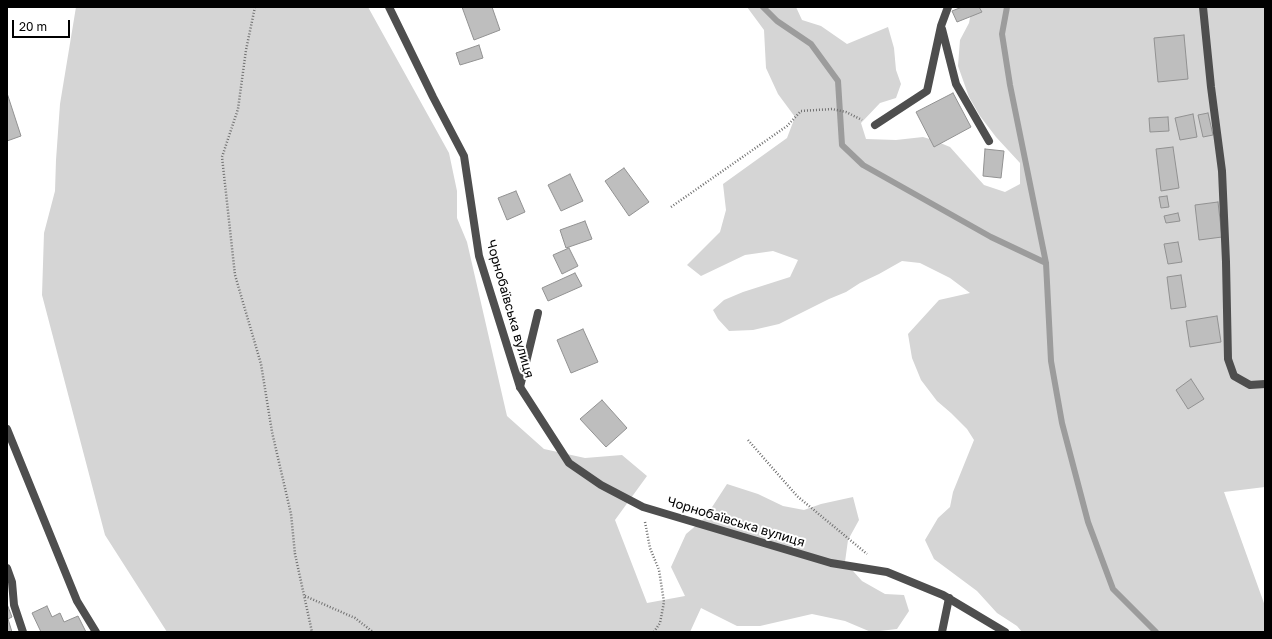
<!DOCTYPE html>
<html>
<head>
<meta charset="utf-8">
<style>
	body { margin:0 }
	#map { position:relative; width:1272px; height:639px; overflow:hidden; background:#fff; font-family:"Golos Text",sans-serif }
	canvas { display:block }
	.frame { position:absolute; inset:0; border:8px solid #000; pointer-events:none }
	.scale { position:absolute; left:12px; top:20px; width:58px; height:18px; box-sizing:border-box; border:2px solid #000; border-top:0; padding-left:5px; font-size:12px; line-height:14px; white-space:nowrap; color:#000; -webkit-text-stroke:3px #fff; paint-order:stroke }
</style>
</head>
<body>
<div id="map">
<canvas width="1272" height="639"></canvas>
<div class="frame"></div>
<div class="scale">20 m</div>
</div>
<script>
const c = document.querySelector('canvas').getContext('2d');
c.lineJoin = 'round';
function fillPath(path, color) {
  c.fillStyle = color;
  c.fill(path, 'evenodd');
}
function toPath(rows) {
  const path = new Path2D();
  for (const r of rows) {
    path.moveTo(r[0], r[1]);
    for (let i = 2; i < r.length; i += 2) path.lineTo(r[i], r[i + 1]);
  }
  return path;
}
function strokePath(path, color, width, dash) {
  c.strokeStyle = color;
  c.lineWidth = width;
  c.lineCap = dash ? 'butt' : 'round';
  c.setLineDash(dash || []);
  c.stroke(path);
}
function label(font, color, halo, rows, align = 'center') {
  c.font = font + ' "Golos Text",sans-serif';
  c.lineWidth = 4;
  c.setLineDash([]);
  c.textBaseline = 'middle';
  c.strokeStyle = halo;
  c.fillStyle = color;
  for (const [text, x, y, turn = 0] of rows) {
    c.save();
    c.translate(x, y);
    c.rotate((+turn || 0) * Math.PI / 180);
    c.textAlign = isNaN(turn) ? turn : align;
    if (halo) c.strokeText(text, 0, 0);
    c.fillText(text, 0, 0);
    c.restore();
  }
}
fillPath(toPath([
	[76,7,368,7,449,153,457,191,457,218,467,242,507,416,544,449,585,458,622,455,647,476,615,520,647,603,685,596,671,567,686,534,705,518,727,484,758,494,783,506,804,510,821,504,853,497,859,520,848,540,845,562,862,581,885,594,904,595,909,611,897,629,871,632,845,621,812,614,760,626,737,626,701,608,690,632,167,632,105,535,42,295,44,233,55,191,56,160,60,104],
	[747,7,796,7,802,20,821,26,847,44,888,27,894,48,896,70,901,84,896,98,880,103,861,123,866,139,896,140,923,137,933,140,950,147,984,185,1005,192,1020,184,1020,163,996,137,980,116,969,97,958,66,960,40,969,23,972,7,1265,7,1265,487,1224,492,1265,606,1265,632,1022,632,1017,626,997,613,977,591,934,559,925,540,938,518,950,507,953,492,974,440,967,429,951,413,937,401,921,380,912,358,908,334,939,300,970,293,950,278,920,263,902,261,879,274,860,283,846,292,829,299,779,324,753,330,729,331,718,319,713,310,724,300,743,292,790,277,798,260,773,251,745,255,701,276,687,265,720,232,726,210,723,184,787,138,795,117,778,94,766,68,764,30]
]), '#d5d5d5');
strokePath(toPath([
	[763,7,777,21,811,44,838,81,842,145,863,165,991,237,1046,263],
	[1007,7,1002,34,1010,85,1046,263,1051,361,1062,423,1088,522,1113,589,1156,632]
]), '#9c9c9c', 6);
const building = toPath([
	[462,7,492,7,500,30,474,40,462,7],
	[962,7,979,7,982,12,957,22,952,11,962,7],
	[1184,35,1188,79,1158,82,1154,38,1184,35],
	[479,45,483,58,460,65,456,53,479,45],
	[7,93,21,136,7,141,7,93],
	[953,93,971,127,934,147,916,112,953,93],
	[1208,113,1213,135,1203,137,1198,115,1208,113],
	[1193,114,1197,137,1180,140,1175,118,1193,114],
	[1168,117,1169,131,1150,132,1149,118,1168,117],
	[1173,147,1179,188,1161,191,1156,149,1173,147],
	[985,149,1004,151,1001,178,983,176,985,149],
	[624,168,649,202,629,216,605,181,624,168],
	[570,174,583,201,561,211,548,185,570,174],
	[516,191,525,212,507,220,498,198,516,191],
	[1167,196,1169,207,1161,208,1159,197,1167,196],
	[1218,202,1222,237,1199,240,1195,205,1218,202],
	[1178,213,1180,221,1166,223,1164,216,1178,213],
	[585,221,592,239,566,248,560,230,585,221],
	[1178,242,1182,262,1168,264,1164,244,1178,242],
	[569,248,578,266,562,274,553,255,569,248],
	[575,273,582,286,548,301,542,288,575,273],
	[1181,275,1186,307,1171,309,1167,277,1181,275],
	[1217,316,1221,342,1190,347,1186,321,1217,316],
	[583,329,598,362,571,373,557,340,583,329],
	[1191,379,1204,399,1188,409,1176,390,1191,379],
	[602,400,627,428,606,447,580,419,602,400],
	[7,604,12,617,8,619,12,632,7,632,7,604],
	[47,606,52,617,60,613,64,622,78,616,86,632,41,632,32,613,47,606]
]);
fillPath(building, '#bebebe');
strokePath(building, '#929292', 1);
strokePath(toPath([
	[255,7,246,50,238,109,222,157,235,275,261,364,272,432,291,514,295,554,312,632],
	[671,207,787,126,801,111,832,109,846,112,862,120],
	[748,440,797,496,867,554],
	[645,522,650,548,659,570,664,602,660,623,654,632],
	[305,596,355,618,373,632]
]), '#707070', 2.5, [1, 2]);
strokePath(toPath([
	[1203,7,1211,87,1222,171,1226,262,1228,359,1234,376,1250,385,1265,384],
	[942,29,956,84,989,141],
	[875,125,927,91,941,26,948,7],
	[520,387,538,313],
	[7,429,77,601,96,632],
	[7,568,12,582,14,605,23,632],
	[942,632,949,598]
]), '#4e4e4e', 8);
strokePath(toPath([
	[389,7,433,97,464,156,479,256,520,387,569,463,601,485,643,507,831,563,887,572,943,595,1005,632]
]), '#4e4e4e', 8);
label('13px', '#000', '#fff', [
	["Чорнобаївська вулиця",510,309,74],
	["Чорнобаївська вулиця",736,522,17]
]);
</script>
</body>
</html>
